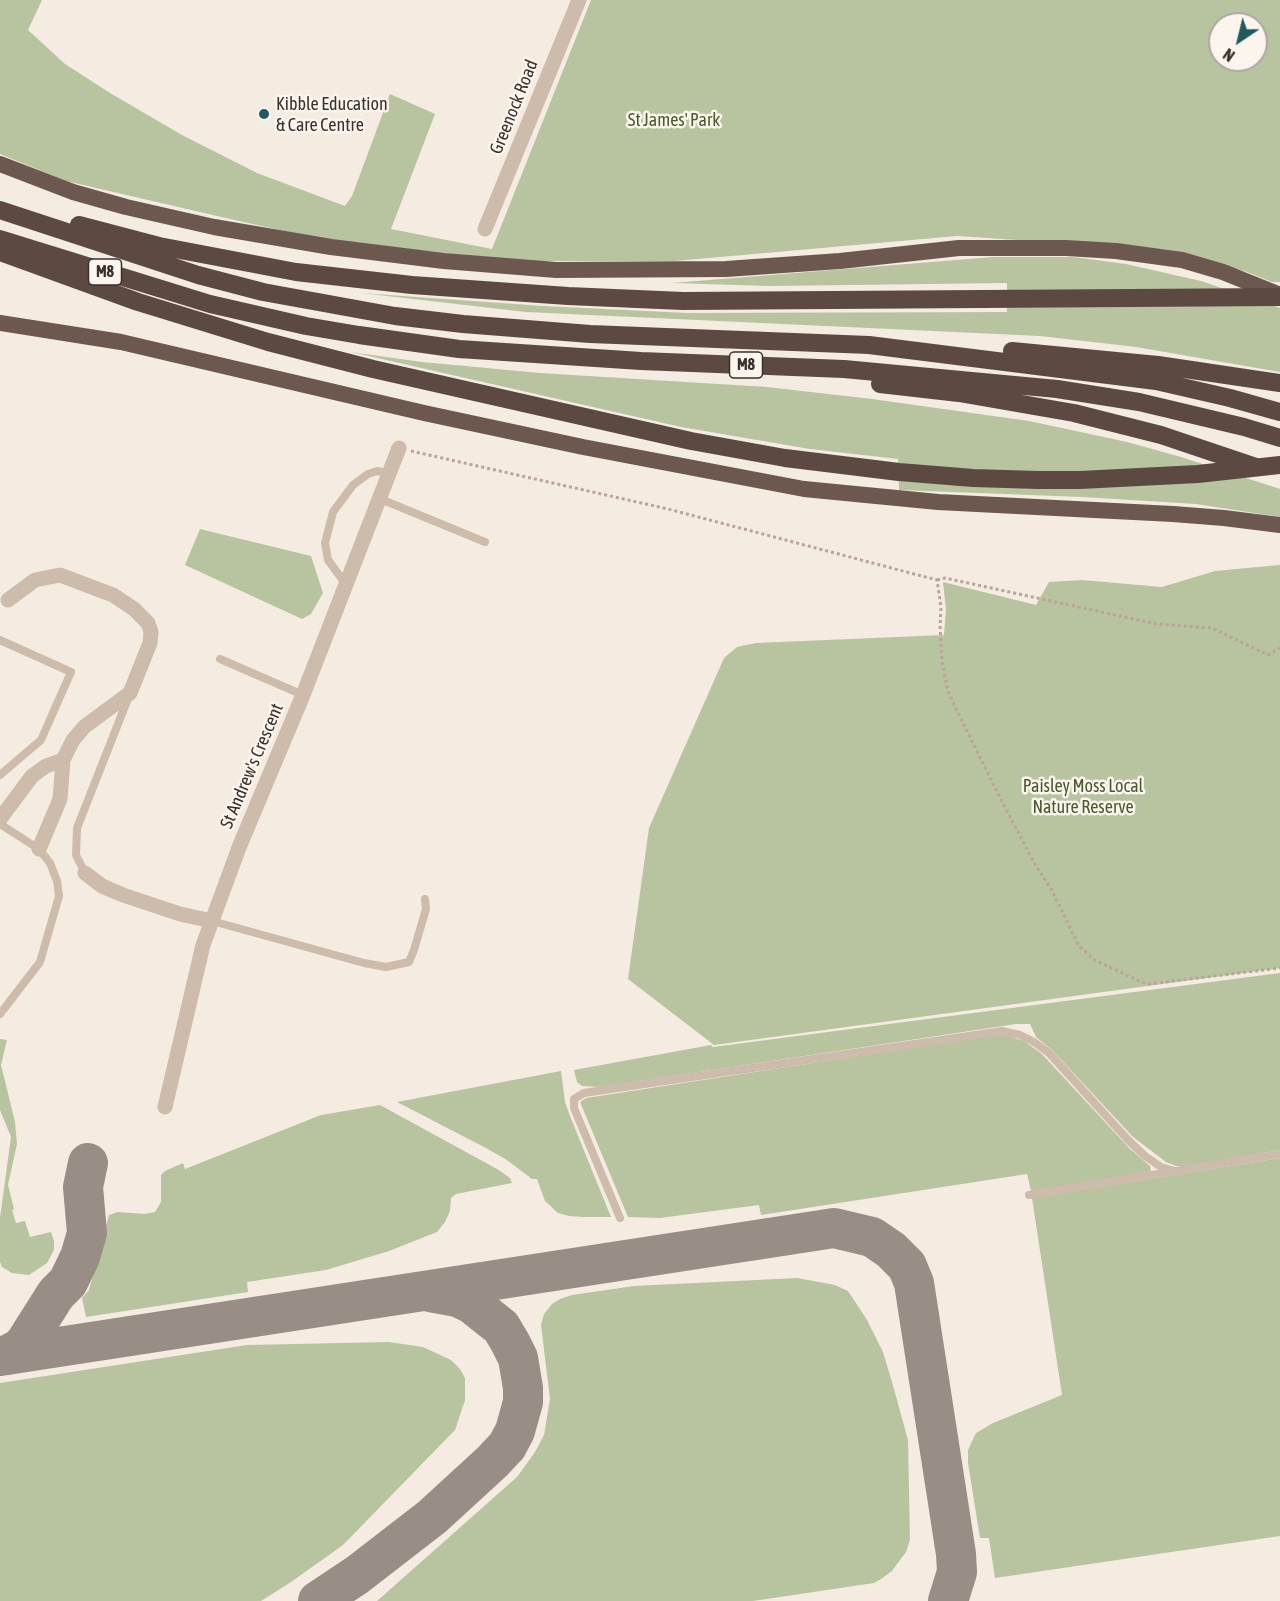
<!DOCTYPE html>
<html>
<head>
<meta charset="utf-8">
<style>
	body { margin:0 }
	#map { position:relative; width:1280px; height:1601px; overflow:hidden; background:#f4ebe1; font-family:"Asap Condensed",sans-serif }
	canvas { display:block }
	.north { position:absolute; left:1208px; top:12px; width:60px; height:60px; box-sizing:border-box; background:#fbf5ee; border:2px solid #aea6a0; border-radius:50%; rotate:215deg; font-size:16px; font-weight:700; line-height:24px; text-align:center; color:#3b302b }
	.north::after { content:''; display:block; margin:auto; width:21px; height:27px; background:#1f5a5e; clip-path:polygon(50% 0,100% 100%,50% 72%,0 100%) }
</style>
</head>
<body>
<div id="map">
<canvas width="1280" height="1601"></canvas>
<div class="north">N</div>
</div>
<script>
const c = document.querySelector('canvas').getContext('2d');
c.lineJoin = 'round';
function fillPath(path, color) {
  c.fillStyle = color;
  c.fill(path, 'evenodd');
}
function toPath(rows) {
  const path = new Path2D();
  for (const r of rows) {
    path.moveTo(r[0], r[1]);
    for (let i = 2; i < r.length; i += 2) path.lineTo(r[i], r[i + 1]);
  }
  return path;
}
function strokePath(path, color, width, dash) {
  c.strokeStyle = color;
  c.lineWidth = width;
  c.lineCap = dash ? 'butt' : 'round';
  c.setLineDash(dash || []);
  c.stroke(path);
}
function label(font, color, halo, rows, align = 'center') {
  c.font = font + ' "Asap Condensed",sans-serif';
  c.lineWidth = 5;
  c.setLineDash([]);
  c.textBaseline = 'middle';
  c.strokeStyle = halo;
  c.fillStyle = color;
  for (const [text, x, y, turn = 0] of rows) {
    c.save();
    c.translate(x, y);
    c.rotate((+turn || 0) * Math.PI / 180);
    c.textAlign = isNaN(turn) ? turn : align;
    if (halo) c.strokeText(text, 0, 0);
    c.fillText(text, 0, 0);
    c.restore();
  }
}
fillPath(toPath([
	[0,0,42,0,28,30,65,64,110,93,182,135,257,173,345,206,352,196,390,94,435,114,391,229,492,249,591,0,1280,0,1280,282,1272,282,1247,272,1168,250,957,236,675,261,528,261,334,242,230,219,66,181,0,154],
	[1220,24,1256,24,1256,60,1220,60],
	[993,257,1073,257,1126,264,1201,281,1280,308,1280,372,1136,347,1040,336,526,312,361,293,543,306,687,313,1007,312,1007,283,770,286,672,283],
	[351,352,422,362,540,373,767,387,872,399,1029,421,1127,442,1181,457,1280,489,1280,517,1196,504,1082,497,899,490,898,459,810,449,681,427],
	[200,529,311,556,323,593,311,614,302,619,185,565],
	[1280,565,1280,968,714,1045,628,979,649,828,724,658,737,647,756,643,944,635,946,610,943,582,1036,605,1049,582,1082,580,1162,587,1215,571],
	[1280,973,1280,1150,1189,1166,1176,1166,1166,1162,1133,1137,1052,1050,1036,1037,1030,1024,1016,1024,600,1087,582,1086,577,1082,574,1070,711,1045,713,1047],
	[1001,1034,1024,1041,1042,1054,1130,1149,1150,1166,1151,1172,1031,1191,1027,1174,761,1215,759,1205,660,1218,628,1217,580,1102,586,1098],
	[0,1039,7,1040,1,1065,15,1122,17,1144,8,1185,14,1209,12,1210,16,1223,25,1221,30,1237,51,1232,54,1241,54,1250,47,1263,29,1275,12,1273,2,1267,0,1262,0,1218,11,1137,0,1110],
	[561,1071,565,1102,570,1116,611,1217,583,1217,569,1216,558,1213,545,1201,537,1179,532,1179,507,1160,486,1148,397,1102],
	[380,1105,497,1169,510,1178,512,1183,456,1194,451,1198,450,1211,445,1222,437,1232,389,1251,326,1270,247,1282,248,1292,86,1317,82,1298,89,1290,109,1215,118,1212,145,1214,155,1212,161,1202,161,1175,165,1171,183,1163,185,1169,321,1115],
	[1280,1158,1280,1536,995,1578,989,1538,980,1538,968,1463,968,1450,976,1433,993,1423,1062,1395,1032,1198],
	[797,1278,835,1285,848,1291,867,1320,883,1352,892,1382,908,1440,910,1540,906,1552,900,1560,892,1571,881,1579,874,1583,753,1601,377,1601,517,1477,535,1452,544,1435,550,1399,541,1325,544,1314,552,1304,560,1299,572,1295,634,1286],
	[389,1342,423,1347,451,1360,460,1369,465,1378,465,1400,455,1430,343,1545,291,1582,261,1601,0,1601,0,1383,247,1345]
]), '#b8c4a0');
strokePath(toPath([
	[7,1355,19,1349,25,1343,56,1294,68,1282,80,1257,87,1233,83,1187,88,1163],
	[0,1356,834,1228,872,1237,891,1250,907,1266,914,1283,956,1554,957,1572,948,1601],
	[318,1601,357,1575,432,1517,492,1462,507,1446,515,1431,523,1402,523,1388,518,1358,510,1342,501,1327,472,1304,457,1297,430,1292]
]), '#988e86', 40);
strokePath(toPath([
	[411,451,668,509,937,580,941,607,940,626,942,661,948,692,995,788,1032,859,1052,891,1079,946,1095,960,1139,981,1149,984,1280,968],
	[937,580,945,578,1157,624,1212,628,1268,655,1280,648]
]), '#b9a596', 3, [3, 3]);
strokePath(toPath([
	[378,498,485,542],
	[345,583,328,560,325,543,333,512,353,485,368,474,377,471,389,473],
	[0,640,71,672,41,740,0,775],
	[220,659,303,695],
	[0,824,39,849,50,863,57,881,59,896,40,962,0,1014],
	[85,873,76,855,77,828,129,696],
	[212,921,364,963,386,967,409,962,414,950,426,909,425,899],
	[1029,1195,1280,1154],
	[620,1218,574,1108,574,1099,584,1093,1002,1031,1020,1035,1034,1042,1049,1053,1129,1141,1145,1156,1161,1167,1174,1171]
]), '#cdbbac', 8);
strokePath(toPath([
	[485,229,579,0],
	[8,600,35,580,60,575,113,595,134,609,148,623,151,632,150,643,130,693,84,727,73,740,63,760,60,799,39,849],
	[0,819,32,776,46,766,63,760],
	[85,873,102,886,123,895,180,914,212,921],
	[165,1107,203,945,240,845,303,695,399,448]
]), '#cdbbac', 15);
strokePath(toPath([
	[0,164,73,192,126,207,214,227,331,247,444,261,556,270,726,269,840,261,959,248,1066,248,1116,251,1182,260,1223,272,1280,295],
	[0,323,121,342,424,413,583,447,804,489,938,502,1173,514,1224,518,1280,525]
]), '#6c584f', 16);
strokePath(toPath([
	[0,210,198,275,263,292,395,316,463,324,590,334,869,345,1156,381,1230,398,1280,412],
	[79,225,159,246,296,272,412,285,568,296,683,301,1280,297],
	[0,239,210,304,306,326,359,335,459,349,641,361,844,369,1057,389,1139,402,1244,427,1280,438],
	[0,252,138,302,268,342,373,369,691,441,785,458,899,472,973,478,1038,480,1080,480,1198,474,1280,465],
	[1012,351,1158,365,1280,383],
	[880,384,959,393,1074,413,1161,435,1256,467]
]), '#5c4a42', 18);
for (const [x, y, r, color] of [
	[264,114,6,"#1f5a5e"]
]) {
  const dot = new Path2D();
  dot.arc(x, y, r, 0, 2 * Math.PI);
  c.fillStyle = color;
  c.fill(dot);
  strokePath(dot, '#fbf5ee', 2);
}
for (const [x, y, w] of [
	[105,272,33],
	[746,365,33]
]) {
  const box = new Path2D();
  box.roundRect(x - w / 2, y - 13, w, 26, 4.5);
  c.fillStyle = '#fbf5ee';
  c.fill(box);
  strokePath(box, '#3b302b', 1.5);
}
label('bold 16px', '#3b302b', null, [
	["M8",105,272],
	["M8",746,365]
]);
label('18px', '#3b302b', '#fbf5ee', [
	["Kibble Education",276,104],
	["& Care Centre",276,125]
], 'left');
label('18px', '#3b302b', '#fbf5ee', [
	["Greenock Road",514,107,-68],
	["St Andrew's Crescent",252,766,-67]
]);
label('18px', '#4a5a2e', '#fbf5ee', [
	["St James' Park",674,120],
	["Paisley Moss Local",1083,786],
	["Nature Reserve",1083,807]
]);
</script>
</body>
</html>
